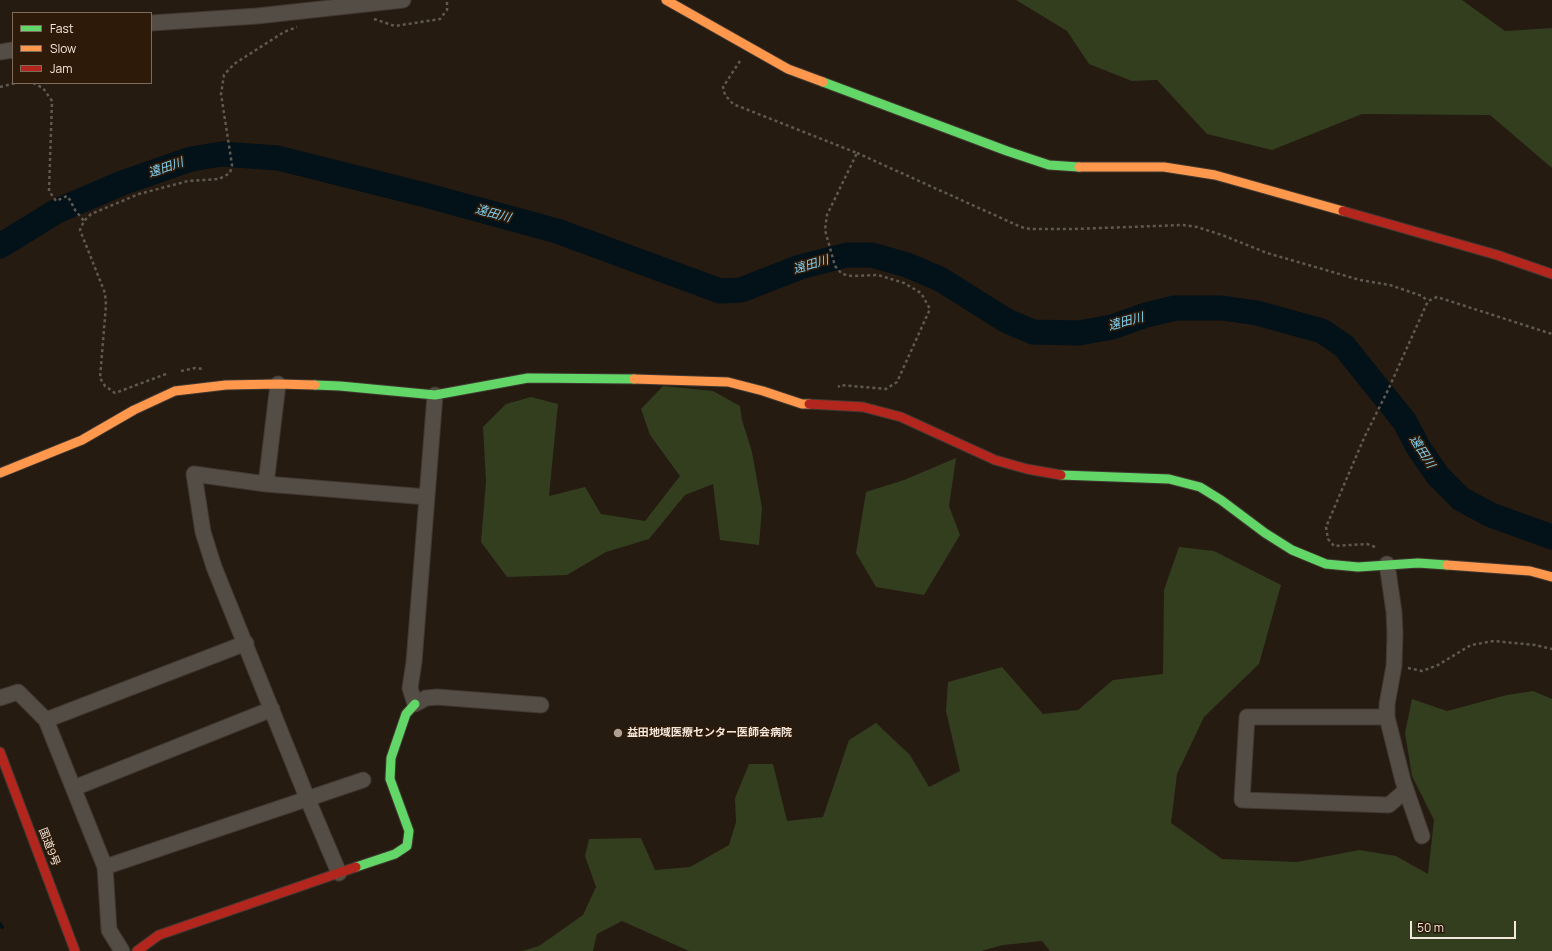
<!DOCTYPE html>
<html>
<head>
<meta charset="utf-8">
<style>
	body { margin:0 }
	#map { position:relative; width:1552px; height:951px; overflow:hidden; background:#251b11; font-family:Manrope,sans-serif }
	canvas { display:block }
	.legend { position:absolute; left:12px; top:12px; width:140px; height:72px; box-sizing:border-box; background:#2d1a09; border:1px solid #7d6c5d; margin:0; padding:5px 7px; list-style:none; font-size:12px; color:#f4e7dc }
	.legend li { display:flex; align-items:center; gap:8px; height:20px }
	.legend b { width:20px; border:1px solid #7d6c5d }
	.scale { position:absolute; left:1410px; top:921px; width:106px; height:18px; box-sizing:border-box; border:2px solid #f4e7dc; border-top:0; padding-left:5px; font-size:12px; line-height:14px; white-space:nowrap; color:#f4e7dc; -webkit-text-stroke:3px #2d1a09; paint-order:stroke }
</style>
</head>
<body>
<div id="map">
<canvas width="1552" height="951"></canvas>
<ul class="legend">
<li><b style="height:5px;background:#63d668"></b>Fast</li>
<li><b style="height:5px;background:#ff974d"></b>Slow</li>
<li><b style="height:5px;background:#b3261e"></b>Jam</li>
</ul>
<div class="scale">50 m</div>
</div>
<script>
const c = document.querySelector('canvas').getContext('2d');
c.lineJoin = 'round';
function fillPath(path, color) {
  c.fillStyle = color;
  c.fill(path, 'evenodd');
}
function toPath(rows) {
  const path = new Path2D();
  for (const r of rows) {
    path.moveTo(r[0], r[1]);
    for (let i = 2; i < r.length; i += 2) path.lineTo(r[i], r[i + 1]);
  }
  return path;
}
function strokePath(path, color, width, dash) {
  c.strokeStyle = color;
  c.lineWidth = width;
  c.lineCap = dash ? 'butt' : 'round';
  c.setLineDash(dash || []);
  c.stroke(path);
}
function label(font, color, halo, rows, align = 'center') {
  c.font = font + ' Manrope,"Noto Sans JP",sans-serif';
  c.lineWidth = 3.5;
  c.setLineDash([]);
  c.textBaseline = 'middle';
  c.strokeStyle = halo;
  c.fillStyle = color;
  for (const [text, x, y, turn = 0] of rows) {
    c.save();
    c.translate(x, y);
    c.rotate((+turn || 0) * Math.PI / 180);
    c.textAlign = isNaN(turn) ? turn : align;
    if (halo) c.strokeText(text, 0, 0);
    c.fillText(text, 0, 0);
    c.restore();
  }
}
fillPath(toPath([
	[1016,0,1462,0,1505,31,1552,28,1552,168,1490,115,1362,114,1272,150,1207,134,1157,80,1132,81,1089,64,1067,31],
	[663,386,713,391,740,406,742,420,752,452,762,508,759,545,720,540,713,484,685,495,649,539,606,552,567,575,507,577,481,542,486,481,483,427,506,404,531,397,558,404,549,496,585,487,601,514,645,521,680,476,650,435,641,409],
	[956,458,949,506,960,535,924,595,876,587,856,553,866,492,904,480],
	[1179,547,1214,551,1281,585,1259,664,1204,717,1177,774,1171,823,1222,859,1297,862,1359,850,1396,856,1428,874,1434,820,1412,776,1405,733,1412,699,1447,711,1507,695,1533,691,1552,699,1552,951,1050,951,1042,941,1003,945,981,951,689,951,622,921,597,934,593,951,522,951,539,946,583,915,596,887,585,856,589,839,641,838,655,870,690,867,729,845,736,822,735,798,749,764,773,764,787,821,823,817,849,740,876,723,910,755,929,787,960,771,946,711,948,682,1002,667,1043,714,1078,710,1113,680,1163,674,1164,590]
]), '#333e1f');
strokePath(toPath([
	[0,924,2,927]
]), '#031118', 4);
strokePath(toPath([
	[0,246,57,211,122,183,191,159,222,154,278,158,425,195,557,231,720,291,741,290,800,267,847,255,872,255,907,265,940,279,1007,321,1033,332,1079,333,1112,327,1146,315,1175,308,1222,308,1257,313,1322,331,1344,346,1405,422,1418,447,1438,476,1461,499,1491,515,1552,537]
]), '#031118', 25);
const street = toPath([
	[151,23,257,16,403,0],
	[0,52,13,50],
	[435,395,414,662,410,688,415,704,426,698,437,697,541,705],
	[266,484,278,384],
	[1387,564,1394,612,1395,634,1394,666,1387,704,1387,717,1403,781,1422,836],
	[0,698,18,692,46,720,105,867,109,930,122,951],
	[1387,717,1247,717,1242,800,1389,805,1406,790],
	[46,720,246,643],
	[74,788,272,709],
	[105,867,363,780],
	[339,873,308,800,214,567,203,532,194,474,266,484,427,497]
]);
const fast = toPath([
	[823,82,1007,151,1049,165,1079,167],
	[315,385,340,386,435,395,528,378,634,379],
	[1061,475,1169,479,1200,487,1221,500,1265,533,1292,550,1326,564,1358,567,1418,563,1447,565],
	[356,867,395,854,407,846,409,831,390,779,391,758,406,714,415,704]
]);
const slow = toPath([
	[666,0,788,69,823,82],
	[1079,167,1164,167,1215,175,1343,211],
	[634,379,728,382,763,391,802,404,809,404],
	[0,473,82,440,134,410,175,391,226,385,278,384,315,385],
	[1447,565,1530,571,1552,577]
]);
const jam = toPath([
	[1343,211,1497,255,1552,274],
	[809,404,863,407,901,417,995,460,1027,469,1061,475],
	[0,752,75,951],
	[137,951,159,935,356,867]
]);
strokePath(street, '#403831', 17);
strokePath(fast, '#403831', 11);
strokePath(slow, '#403831', 11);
strokePath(jam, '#403831', 11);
strokePath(toPath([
	[374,19,395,26,440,19,447,10,447,0],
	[740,61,723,87,725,95,733,104,857,153,827,215,825,230,835,266,842,274,852,276,878,275,904,283,921,293,930,309,897,382,886,389,841,385,838,387],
	[33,83,43,88,52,101,49,191,56,201,67,196,70,200,75,210,84,221],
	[0,87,16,83],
	[857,153,1021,227,1030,229,1074,229,1183,225,1197,227,1222,235,1267,253,1360,280,1390,285,1422,296,1428,301],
	[181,371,195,368,203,369],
	[166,374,115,393,105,386,100,378,106,305,105,293,80,230,84,221,91,214,139,194,188,181,219,179,230,173,232,165,221,94,224,75,234,64,284,32,297,27],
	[1375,547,1367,544,1334,546,1328,539,1326,527,1364,438,1388,390,1428,301,1437,297,1552,334],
	[1408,668,1422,671,1438,665,1471,645,1494,641,1535,645,1552,649]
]), '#605952', 2.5, [3, 3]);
strokePath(street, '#544d46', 15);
strokePath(fast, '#63d668', 9);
strokePath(slow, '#ff974d', 9);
strokePath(jam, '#b3261e', 9);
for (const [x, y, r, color] of [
	[618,733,5,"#aca095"]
]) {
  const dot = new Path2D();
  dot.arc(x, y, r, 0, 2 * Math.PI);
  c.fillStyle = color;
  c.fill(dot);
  strokePath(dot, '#2d1a09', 1.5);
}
label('bold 11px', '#f4e7dc', '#2d1a09', [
	["益田地域医療センター医師会病院",627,733]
], 'left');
label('11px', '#f4e7dc', '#2d1a09', [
	["国道9号",49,847,69]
]);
label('italic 12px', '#81d4f6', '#2d1a09', [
	["遠田川",166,168,-19],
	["遠田川",493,214,15],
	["遠田川",811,265,-16],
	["遠田川",1126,322,-15],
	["遠田川",1422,452,58]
]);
</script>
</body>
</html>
